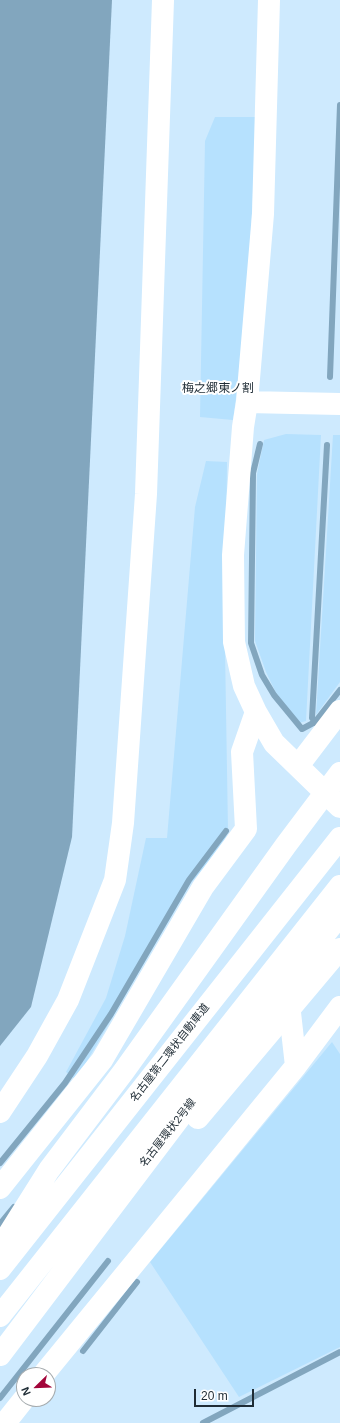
<!DOCTYPE html>
<html>
<head>
<meta charset="utf-8">
<style>
	body { margin:0 }
	#map { position:relative; width:340px; height:1423px; overflow:hidden; background:#ceeafe; font-family:Helvetica,sans-serif }
	canvas { display:block }
	.north { position:absolute; left:16px; top:1367px; width:40px; height:40px; box-sizing:border-box; background:#fff; border:1px solid #a5abae; border-radius:50%; rotate:247deg; font-size:11px; font-weight:700; line-height:16px; text-align:center; color:#1f2c35 }
	.north::after { content:''; display:block; margin:auto; width:14px; height:18px; background:#a3053a; clip-path:polygon(50% 0,100% 100%,50% 72%,0 100%) }
	.scale { position:absolute; left:194px; top:1389px; width:60px; height:18px; box-sizing:border-box; border:2px solid #1f2c35; border-top:0; padding-left:5px; font-size:12px; line-height:14px; white-space:nowrap; color:#1f2c35; -webkit-text-stroke:3px #fff; paint-order:stroke }
</style>
</head>
<body>
<div id="map">
<canvas width="340" height="1423"></canvas>
<div class="north">N</div>
<div class="scale">20 m</div>
</div>
<script>
const c = document.querySelector('canvas').getContext('2d');
c.lineJoin = 'round';
function fillPath(path, color) {
  c.fillStyle = color;
  c.fill(path, 'evenodd');
}
function toPath(rows) {
  const path = new Path2D();
  for (const r of rows) {
    path.moveTo(r[0], r[1]);
    for (let i = 2; i < r.length; i += 2) path.lineTo(r[i], r[i + 1]);
  }
  return path;
}
function strokePath(path, color, width, dash) {
  c.strokeStyle = color;
  c.lineWidth = width;
  c.lineCap = dash ? 'butt' : 'round';
  c.setLineDash(dash || []);
  c.stroke(path);
}
function label(font, color, halo, rows, align = 'center') {
  c.font = font + ' Helvetica,"Noto Sans JP",sans-serif';
  c.lineWidth = 4;
  c.setLineDash([]);
  c.textBaseline = 'middle';
  c.strokeStyle = halo;
  c.fillStyle = color;
  for (const [text, x, y, turn = 0] of rows) {
    c.save();
    c.translate(x, y);
    c.rotate((+turn || 0) * Math.PI / 180);
    c.textAlign = isNaN(turn) ? turn : align;
    if (halo) c.strokeText(text, 0, 0);
    c.fillText(text, 0, 0);
    c.restore();
  }
}
fillPath(toPath([
	[215,117,257,117,246,323,233,420,200,417,205,141],
	[286,434,321,435,306,721,299,723,276,693,266,672,255,641,257,474,264,440],
	[333,435,340,435,340,682,316,715],
	[206,461,227,462,225,649,228,831,224,843,191,883,76,1080,66,1072,106,998,125,936,146,838,167,838,195,507],
	[332,1042,340,1054,340,1347,239,1397,150,1262]
]), '#b6e1fe');
fillPath(toPath([
	[0,0,112,0,72,837,31,1007,0,1046]
]), '#82a6be');
strokePath(toPath([
	[330,377,340,105],
	[260,444,253,473,251,643,262,675,274,695,302,729,315,722,340,690],
	[317,724,312,718,327,445],
	[0,1163,65,1083,111,1014,189,880,226,831],
	[0,1224,14,1207],
	[83,1351,137,1282],
	[0,1398,108,1261],
	[203,1423,340,1352]
]), '#82a6be', 6);
strokePath(toPath([
	[269,0,263,214,247,402,243,427,233,555,234,642,244,686,256,712,274,743,340,807],
	[247,402,340,404],
	[298,766,340,711],
	[288,995,296,1066],
	[0,1112,37,1056,68,1000,115,880,123,823,146,494,163,0],
	[0,1188,102,1060,203,887,246,829,242,752,256,712],
	[43,1375,296,1066,340,1007],
	[5,1423,24,1399]
]), '#fff', 22);
strokePath(toPath([
	[198,1118,340,949],
	[0,1248,49,1170,124,1071,286,845,340,773],
	[0,1269,340,838],
	[0,1316,340,886],
	[0,1355,202,1088,340,915]
]), '#fff', 22);
label('11px', '#1f2c35', '#fff', [
	["名古屋第二環状自動車道",170,1053,-52],
	["名古屋環状2号線",168,1133,-52]
]);
label('12px', '#1f2c35', '#fff', [
	["梅之郷東ノ割",218,389]
]);
</script>
</body>
</html>
